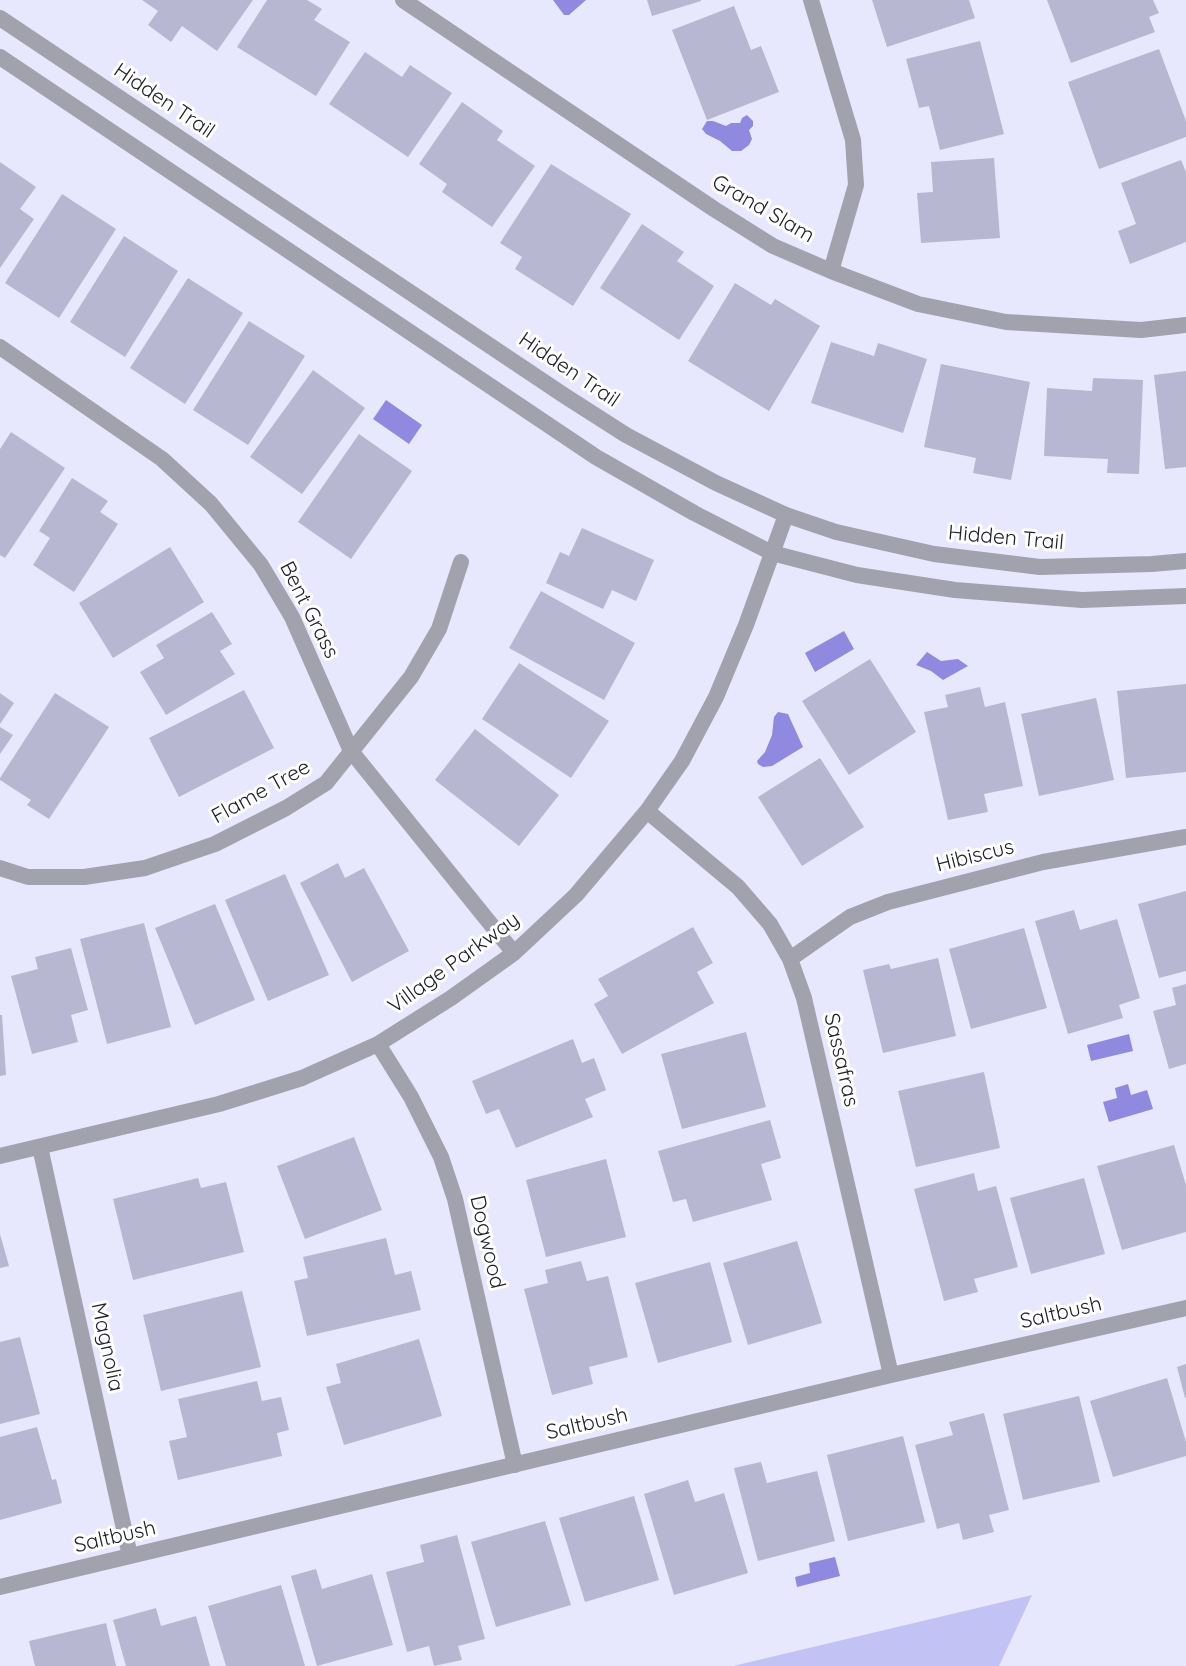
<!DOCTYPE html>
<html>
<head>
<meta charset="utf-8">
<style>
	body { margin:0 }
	canvas { display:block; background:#e7e7fe }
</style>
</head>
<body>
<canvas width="1186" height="1666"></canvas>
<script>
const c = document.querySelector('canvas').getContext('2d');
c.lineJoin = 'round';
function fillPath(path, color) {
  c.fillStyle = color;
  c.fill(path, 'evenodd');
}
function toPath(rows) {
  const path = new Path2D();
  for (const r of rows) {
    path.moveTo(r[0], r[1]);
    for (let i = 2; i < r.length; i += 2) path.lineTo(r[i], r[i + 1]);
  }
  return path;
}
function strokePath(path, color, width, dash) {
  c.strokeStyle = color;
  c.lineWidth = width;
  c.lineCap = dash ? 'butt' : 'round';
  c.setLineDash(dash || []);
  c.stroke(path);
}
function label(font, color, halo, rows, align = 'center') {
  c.font = font + ' Quicksand,sans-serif';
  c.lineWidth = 6;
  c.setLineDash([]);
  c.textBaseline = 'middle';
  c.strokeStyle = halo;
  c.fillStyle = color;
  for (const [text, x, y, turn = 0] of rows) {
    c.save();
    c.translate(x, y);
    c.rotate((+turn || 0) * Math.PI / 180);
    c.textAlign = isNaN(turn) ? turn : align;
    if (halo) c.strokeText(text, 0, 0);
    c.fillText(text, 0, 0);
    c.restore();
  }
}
fillPath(toPath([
	[1032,1595,999,1666,733,1666]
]), '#c3c2f5');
fillPath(toPath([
	[553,0,586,0,569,15,564,15],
	[747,115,753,121,753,126,749,130,752,139,749,145,741,151,732,151,720,141,706,134,702,129,707,121,713,121,726,126,731,123,740,123,742,118],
	[386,400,422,425,409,444,373,419],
	[844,631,854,649,815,672,805,653],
	[927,652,941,661,958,659,968,666,943,680,931,671,916,665],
	[778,712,788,714,803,747,772,766,763,767,758,764,757,761,765,752,772,735,774,717],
	[1129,1034,1133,1051,1091,1061,1087,1045],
	[1128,1084,1131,1095,1147,1090,1153,1109,1109,1122,1103,1102,1117,1098,1115,1088],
	[835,1557,840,1576,797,1587,795,1577,810,1573,809,1563]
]), '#9089e0');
fillPath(toPath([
	[142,0,253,0,217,51,182,26,171,42,148,25,158,11],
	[267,0,307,0,322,9,314,20,350,42,316,96,237,47],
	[647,0,701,0,701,1,652,16],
	[872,0,969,0,975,18,887,47],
	[1047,0,1153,0,1159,13,1149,17,1155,32,1071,63],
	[734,6,751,50,761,46,779,92,707,120,672,30],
	[980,41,1004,134,940,150,929,106,919,108,906,59],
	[1159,49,1186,121,1186,137,1099,169,1068,82],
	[365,52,402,77,410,65,452,93,408,157,329,104],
	[462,102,503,131,497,140,535,166,492,227,442,192,447,184,419,164],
	[994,158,1000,238,921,243,917,193,933,192,931,162],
	[1181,160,1186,172,1186,242,1130,264,1118,231,1136,224,1121,183],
	[0,162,36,187,20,209,34,219,0,268],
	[551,164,631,214,573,306,515,269,522,257,500,243],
	[62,194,116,229,59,318,5,283],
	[642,224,684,252,677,261,714,286,679,340,600,288],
	[124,236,178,271,125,357,70,322],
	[188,278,243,313,185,404,130,368],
	[735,283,771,305,775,299,820,326,769,411,688,361],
	[249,321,305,356,248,445,193,410],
	[831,342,874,356,878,343,927,359,903,433,811,403],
	[941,364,1030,382,1011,480,973,473,976,458,924,447],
	[313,370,365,408,302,494,250,457],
	[1186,371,1186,467,1165,469,1154,375],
	[1093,378,1143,380,1139,474,1107,473,1108,459,1044,456,1047,388,1092,391],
	[11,432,65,468,5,558,0,555,0,449],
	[359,434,412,471,351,559,298,522],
	[72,478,108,501,100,512,118,524,74,592,33,565,50,538,39,531],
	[582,528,654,560,636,601,612,590,603,609,546,583,560,552,569,556],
	[170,547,204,602,113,658,79,603],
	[541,591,635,643,604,700,509,648],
	[212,612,232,644,220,651,235,674,166,715,140,672,164,658,156,645],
	[870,659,916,732,849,775,802,701],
	[519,663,609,721,571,778,482,719],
	[1186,684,1186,772,1126,778,1117,691],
	[980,687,985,707,1005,702,1023,786,984,794,988,812,948,820,924,712,948,707,945,695],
	[244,690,274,748,179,797,149,738],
	[0,693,14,703,0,724],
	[55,693,109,727,49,819,27,805,31,800,0,780,0,778],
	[1096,698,1114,780,1039,796,1021,714],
	[0,727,13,735,0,754],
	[475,729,559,795,519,846,435,780],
	[820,758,864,827,802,866,758,797],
	[338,863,345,878,364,868,409,951,352,982,300,883],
	[285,874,329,975,268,1001,225,900],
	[1186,891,1186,971,1159,978,1138,904],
	[215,904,255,1000,195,1025,155,928],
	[1074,910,1080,930,1117,919,1140,998,1119,1005,1123,1018,1068,1034,1035,921],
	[144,923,171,1027,107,1044,80,939],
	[693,927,713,963,697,972,714,1003,622,1054,594,1004,608,996,598,979],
	[1024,928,1047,1008,971,1029,949,949],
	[71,948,88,1010,71,1015,78,1042,32,1054,11,976,38,969,35,957],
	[938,958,956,1036,883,1053,863,970,889,964,891,969],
	[1186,984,1186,1064,1169,1069,1153,1011,1176,1005,1172,988],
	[0,1015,2,1015,6,1075,0,1076],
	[746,1032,766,1107,682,1129,661,1054],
	[573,1039,582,1063,594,1058,606,1090,585,1099,593,1117,516,1148,499,1109,486,1114,472,1081],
	[984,1072,1000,1148,916,1167,898,1091],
	[770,1120,781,1158,761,1164,772,1200,693,1222,686,1199,673,1202,658,1151],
	[354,1137,382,1210,305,1239,277,1166],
	[1174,1145,1186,1185,1186,1232,1122,1250,1097,1166],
	[606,1159,626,1237,546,1257,526,1180],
	[974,1173,978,1191,996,1186,1018,1267,974,1279,978,1292,944,1301,914,1189],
	[198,1178,201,1188,226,1182,244,1252,133,1280,113,1199],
	[1084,1178,1105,1254,1031,1274,1010,1198],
	[0,1234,9,1266,0,1268],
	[386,1238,395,1275,411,1271,421,1310,307,1336,294,1281,308,1278,303,1257],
	[797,1241,822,1323,748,1345,723,1263],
	[581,1261,587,1281,608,1276,628,1357,589,1367,593,1384,552,1395,524,1289,548,1283,545,1270],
	[710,1262,732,1342,658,1363,635,1283],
	[242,1291,261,1367,161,1391,143,1315],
	[20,1337,40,1414,0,1424,0,1342],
	[419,1339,442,1416,344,1445,326,1387,341,1383,336,1364],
	[1186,1364,1186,1398,1185,1398,1177,1367],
	[1167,1378,1186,1442,1186,1456,1113,1477,1090,1401],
	[257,1381,262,1401,281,1397,289,1430,277,1433,282,1456,178,1480,169,1441,187,1437,178,1399],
	[1079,1396,1100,1482,1023,1500,1003,1414],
	[984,1413,1009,1510,989,1515,994,1532,963,1540,959,1523,937,1529,915,1445,953,1435,949,1422],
	[37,1427,52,1480,56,1479,62,1503,0,1520,0,1437],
	[903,1436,925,1522,848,1541,827,1455],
	[761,1462,767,1483,817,1471,835,1541,758,1561,734,1468],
	[688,1480,695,1502,724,1493,748,1573,674,1595,644,1494],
	[634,1496,659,1580,585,1602,559,1518],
	[545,1521,571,1605,496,1627,471,1542],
	[457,1535,485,1639,458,1646,462,1660,434,1666,429,1646,407,1652,386,1572,424,1562,420,1545],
	[316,1569,322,1589,372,1574,393,1645,317,1666,291,1576],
	[281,1585,305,1666,226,1666,208,1606],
	[156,1608,161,1626,196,1616,210,1666,126,1666,113,1620],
	[106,1623,116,1666,35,1666,29,1641]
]), '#b7b7d2');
strokePath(toPath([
	[403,0,714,209,773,246,831,271,918,304,1006,322,1141,330,1186,325],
	[811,0,853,140,856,185,831,271],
	[0,347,162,459,211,504,261,565,292,617,351,751,514,953],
	[647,811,738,887,770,924,790,959,804,998,891,1375],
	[0,868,28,877,84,877,145,868,215,844,286,808,326,783,411,677,439,629,461,562],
	[790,959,850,917,888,902,1043,862,1186,837],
	[378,1044,411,1097,441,1157,455,1199,515,1465],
	[40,1147,130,1556],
	[0,1156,219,1104,302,1078,378,1044,451,998,514,953,576,895,647,811,682,761,716,697,746,625,786,515],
	[0,1587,891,1375,1186,1308]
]), '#a2a2ae', 16);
strokePath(toPath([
	[0,18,565,396,626,435,716,483,786,515,836,532,934,554,1040,567,1152,564,1186,561],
	[0,57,596,457,694,513,772,553,857,575,955,590,1082,600,1186,596]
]), '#a2a2ae', 16);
label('21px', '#22222c', '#fff', [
	["Hidden Trail",164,101,34],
	["Grand Slam",763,209,30],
	["Hidden Trail",569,370,34],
	["Hidden Trail",1006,538,5],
	["Bent Grass",309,610,63],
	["Flame Tree",261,792,-29],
	["Hibiscus",975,856,-14],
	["Village Parkway",454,963,-36],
	["Sassafras",841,1060,77],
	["Dogwood",487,1242,77],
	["Saltbush",1061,1313,-13],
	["Magnolia",107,1347,78],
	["Saltbush",587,1424,-13],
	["Saltbush",115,1537,-13]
]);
</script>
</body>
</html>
